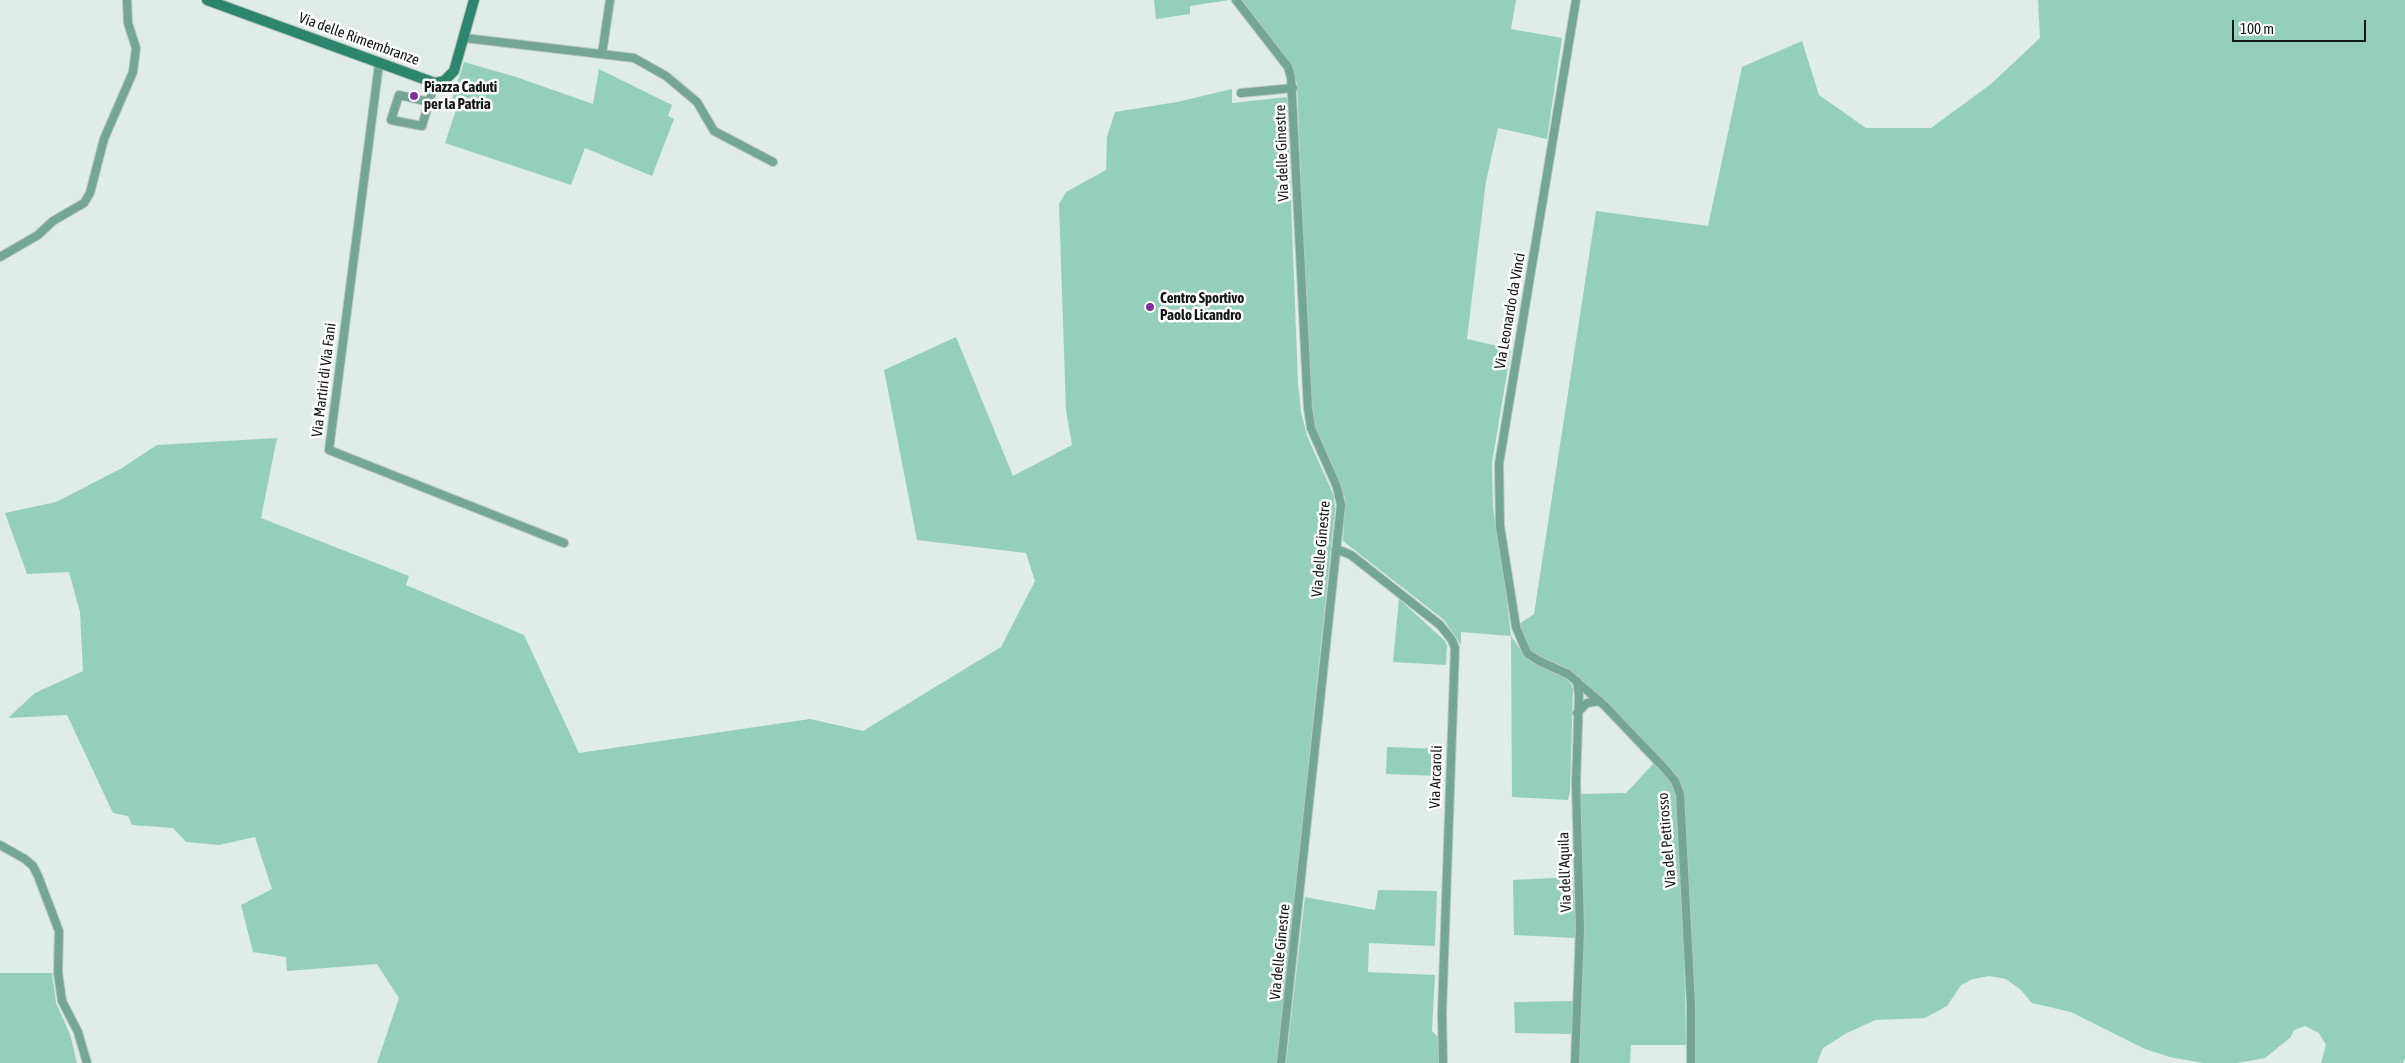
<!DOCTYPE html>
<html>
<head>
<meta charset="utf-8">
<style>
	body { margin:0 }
	#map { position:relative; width:2405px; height:1063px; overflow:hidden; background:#dfece7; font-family:"Asap Condensed",sans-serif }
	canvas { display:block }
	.scale { position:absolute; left:2232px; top:20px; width:134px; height:22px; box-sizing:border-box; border:2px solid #141816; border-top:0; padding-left:6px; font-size:15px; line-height:18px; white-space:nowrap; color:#141816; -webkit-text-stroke:4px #fff; paint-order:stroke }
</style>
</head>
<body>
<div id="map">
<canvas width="2405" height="1063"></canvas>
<div class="scale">100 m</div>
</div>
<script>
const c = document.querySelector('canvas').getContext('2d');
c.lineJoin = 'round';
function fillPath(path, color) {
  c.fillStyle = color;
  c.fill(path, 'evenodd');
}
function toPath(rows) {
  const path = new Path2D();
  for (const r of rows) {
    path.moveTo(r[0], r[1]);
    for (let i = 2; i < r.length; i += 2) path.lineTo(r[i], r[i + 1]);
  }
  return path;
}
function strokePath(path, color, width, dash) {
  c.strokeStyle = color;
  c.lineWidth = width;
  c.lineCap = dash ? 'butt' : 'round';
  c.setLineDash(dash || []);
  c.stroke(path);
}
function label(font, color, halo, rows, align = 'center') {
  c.font = font + ' "Asap Condensed",sans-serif';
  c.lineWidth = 5;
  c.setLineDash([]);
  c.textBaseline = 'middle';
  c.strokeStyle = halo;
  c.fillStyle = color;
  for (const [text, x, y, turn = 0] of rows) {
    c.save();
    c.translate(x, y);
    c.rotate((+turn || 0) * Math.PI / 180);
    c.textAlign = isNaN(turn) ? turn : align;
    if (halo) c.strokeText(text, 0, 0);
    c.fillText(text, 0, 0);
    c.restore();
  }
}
fillPath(toPath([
	[1154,0,1229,0,1190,6,1190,14,1156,19],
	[1240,0,1516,0,1511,29,1562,38,1547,139,1498,128,1486,181,1467,339,1511,349,1492,463,1493,508,1503,567,1511,636,1526,658,1562,674,1571,684,1573,690,1570,791,1568,800,1512,797,1511,636,1461,632,1461,645,1444,620,1343,541,1345,498,1315,427,1309,379,1297,84,1291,64],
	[2038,0,2405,0,2405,1058,2403,1063,2321,1063,2326,1045,2319,1033,2305,1026,2294,1030,2291,1037,2265,1058,2237,1063,2203,1063,2170,1057,2145,1049,2071,1012,2032,1003,2020,989,2006,979,1989,976,1973,979,1961,985,1947,1006,1925,1018,1875,1020,1845,1034,1823,1048,1817,1063,1695,1063,1678,780,1659,758,1583,681,1565,667,1534,654,1527,647,1519,624,1534,614,1596,211,1708,226,1742,67,1802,41,1819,95,1866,128,1931,128,1991,84,2040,38],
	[464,62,516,77,593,104,599,69,672,105,668,116,674,119,652,176,585,148,571,185,445,143,456,110,450,106],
	[1232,89,1232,103,1287,97,1298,383,1301,412,1307,436,1334,496,1335,510,1277,1063,377,1063,399,998,377,964,287,971,286,957,253,952,241,905,272,889,255,837,219,845,186,842,173,828,132,825,128,816,113,813,67,715,8,718,35,693,83,671,80,612,69,572,27,574,5,513,56,502,122,468,157,445,277,438,261,518,409,576,406,585,524,635,579,753,810,719,863,731,1001,647,1035,581,1026,553,917,540,884,370,956,337,1013,476,1072,445,1066,410,1059,204,1066,192,1106,170,1107,137,1115,112,1177,102],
	[1399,599,1444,640,1447,645,1446,665,1393,662],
	[1387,747,1443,749,1442,776,1386,774],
	[1654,763,1669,779,1677,795,1684,941,1686,1045,1631,1045,1630,1063,1579,1063,1579,794,1626,793],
	[1573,877,1576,938,1514,935,1513,880],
	[1378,890,1437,891,1435,946,1369,943,1368,972,1435,975,1432,1031,1438,1037,1439,1063,1286,1063,1305,897,1375,910],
	[0,973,52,973,56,1003,70,1034,77,1063,0,1063],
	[1574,1001,1572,1034,1515,1033,1514,1002]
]), '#93cfbb');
const street = toPath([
	[1236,0,1288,67,1291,77,1308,408,1311,428,1337,487,1341,505,1281,1063],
	[1576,0,1499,464,1500,526,1516,627,1527,653,1539,661,1568,674,1605,706,1666,770,1675,781,1680,794,1691,1005,1691,1063],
	[465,38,634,58,666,76,697,102,714,131,773,162],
	[602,54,610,0],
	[379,64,329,450,564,543],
	[1241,93,1293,88],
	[429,102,399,95,391,120,422,126,429,102,435,83],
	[0,257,38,235,53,221,84,203,90,193,104,139,133,72,136,48,128,23,127,0],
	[1336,549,1351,555,1440,625,1452,640,1455,648,1442,1013,1443,1063],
	[1577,713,1587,703,1600,701],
	[0,845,25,859,33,866,38,876,59,931,58,973,62,1001,78,1032,87,1063],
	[1575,1063,1580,929,1576,783,1579,695,1577,681]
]);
const secondary = toPath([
	[207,0,435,83,444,81,454,71,474,0]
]);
strokePath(street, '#bac6c1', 10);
strokePath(secondary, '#bac6c1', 12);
strokePath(street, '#73a695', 8);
strokePath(secondary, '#2c856d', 10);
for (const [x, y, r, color] of [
	[414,96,5,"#8230a0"],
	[1150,307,5,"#8230a0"]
]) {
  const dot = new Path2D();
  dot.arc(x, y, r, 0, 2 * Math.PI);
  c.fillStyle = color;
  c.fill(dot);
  strokePath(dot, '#fff', 2);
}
label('15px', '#141816', '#fff', [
	["Via delle Rimembranze",359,39,20],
	["Via delle Ginestre",1282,153,-92],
	["Via Leonardo da Vinci",1510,311,-80],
	["Via Martiri di Via Fani",324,380,-83],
	["Via delle Ginestre",1321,549,-85],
	["Via Arcaroli",1436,777,-88],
	["Via del Pettirosso",1667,840,-95],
	["Via dell'Aquila",1565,872,-92],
	["Via delle Ginestre",1280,952,-84]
]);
label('bold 15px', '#141816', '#fff', [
	["Piazza Caduti",424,87],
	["per la Patria",424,104],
	["Centro Sportivo",1160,298],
	["Paolo Licandro",1160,315]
], 'left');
</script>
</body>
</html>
